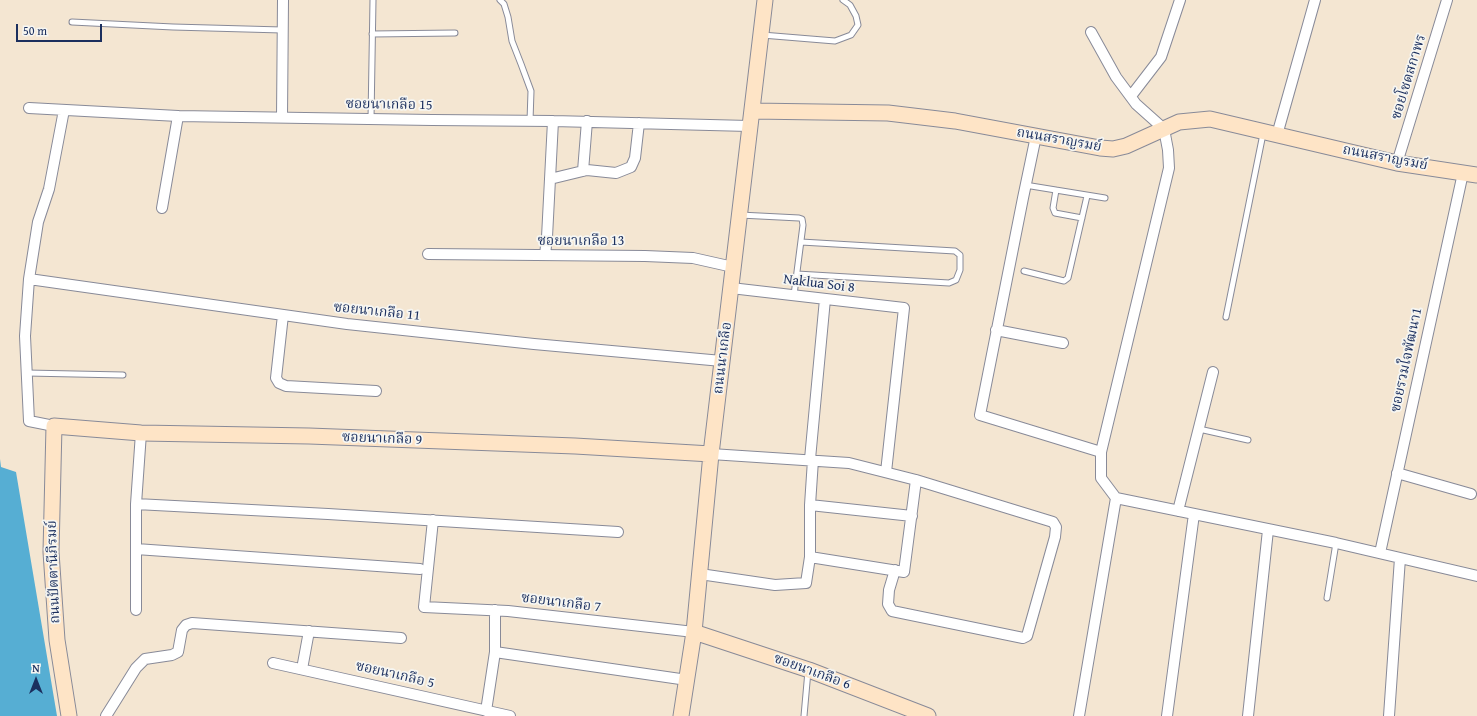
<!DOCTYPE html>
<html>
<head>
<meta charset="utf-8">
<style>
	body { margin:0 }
	#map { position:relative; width:1477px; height:716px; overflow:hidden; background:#f4e6d2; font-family:"Gentium Book Plus",serif }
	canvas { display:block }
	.north { position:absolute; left:16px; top:660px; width:40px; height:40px; -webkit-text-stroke:3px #f6f6f2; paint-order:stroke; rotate:0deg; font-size:11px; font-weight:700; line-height:16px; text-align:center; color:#1b2f5e }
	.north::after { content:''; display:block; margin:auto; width:14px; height:18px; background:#1b2f5e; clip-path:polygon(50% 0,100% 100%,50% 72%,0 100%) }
	.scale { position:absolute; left:16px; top:24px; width:86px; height:18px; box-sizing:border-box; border:2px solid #1b2f5e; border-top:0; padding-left:5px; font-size:12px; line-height:14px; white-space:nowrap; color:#1b2f5e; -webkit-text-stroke:3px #f6f6f2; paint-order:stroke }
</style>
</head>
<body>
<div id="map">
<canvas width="1477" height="716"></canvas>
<div class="north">N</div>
<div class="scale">50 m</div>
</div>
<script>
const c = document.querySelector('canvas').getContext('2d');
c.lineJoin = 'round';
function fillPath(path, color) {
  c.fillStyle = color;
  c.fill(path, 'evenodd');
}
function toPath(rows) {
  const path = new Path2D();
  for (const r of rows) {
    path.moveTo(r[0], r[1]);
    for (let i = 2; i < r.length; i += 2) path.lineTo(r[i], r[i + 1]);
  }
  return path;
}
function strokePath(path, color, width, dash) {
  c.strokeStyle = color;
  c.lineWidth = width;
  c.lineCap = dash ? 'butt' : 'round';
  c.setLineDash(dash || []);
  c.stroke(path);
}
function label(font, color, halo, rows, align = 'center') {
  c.font = font + ' "Gentium Book Plus","Noto Serif Thai",serif';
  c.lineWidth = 3.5;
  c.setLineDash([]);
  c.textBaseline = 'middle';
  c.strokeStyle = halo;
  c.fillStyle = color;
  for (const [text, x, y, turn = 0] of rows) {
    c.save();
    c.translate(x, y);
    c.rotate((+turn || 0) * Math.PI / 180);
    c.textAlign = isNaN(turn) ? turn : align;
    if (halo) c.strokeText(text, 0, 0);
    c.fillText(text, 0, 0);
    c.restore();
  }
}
fillPath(toPath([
	[0,459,1,467,16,472,57,716,0,716]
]), '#56aed3');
const lane = toPath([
	[500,0,504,4,508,17,512,41,521,64,531,91,530,121],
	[72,22,173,27,282,30],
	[372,34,455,33],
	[762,35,835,41,851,35,858,25,856,16,850,5,843,0],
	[371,119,373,0],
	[1025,185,1105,198],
	[1056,190,1053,208,1055,213,1082,218],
	[740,215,799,218,802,219,803,225,794,295],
	[1024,271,1064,281,1068,278,1087,196],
	[797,274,949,283,956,280,960,270,960,255,955,251,801,242],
	[1226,317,1263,134],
	[27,373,123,375],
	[1199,429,1248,440],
	[1327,598,1336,543],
	[804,716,808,671]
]);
const street = toPath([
	[1091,32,1116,77,1136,104,1164,129,1168,150,1169,168,1101,452,1101,478,1116,498,1336,543,1477,576],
	[1131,96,1161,57,1180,0],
	[29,108,178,116,432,120,553,121,749,126],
	[282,117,283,0],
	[1277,135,1315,0],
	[1036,136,1023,198,980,415,1101,452],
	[1397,163,1447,0],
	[583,171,587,121],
	[550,179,587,170,616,173,631,167,635,158,639,123],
	[162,208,178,116],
	[428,254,645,256,693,258,733,267],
	[545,255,547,237,553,121],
	[29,279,347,324,534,344,722,361],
	[731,288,904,308,886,472],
	[283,315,276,378,279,383,286,386,376,391],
	[996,330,1063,343],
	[54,426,29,421,25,336,29,279,38,222,49,189,64,110],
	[711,454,849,463,916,480,1053,522,1056,527,1055,537,1027,636,1023,638,892,611,888,604,889,590,895,570],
	[810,459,825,299],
	[1397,473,1471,494],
	[136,504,328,514,618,532],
	[810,505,912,516],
	[1178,511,1213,372],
	[433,520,424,607,508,611,694,632],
	[136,549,420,569],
	[1380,553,1463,173],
	[810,557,904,572,916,480],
	[700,574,775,585,806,583,810,557,810,505,813,460],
	[136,610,136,504,141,433],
	[495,652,687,680],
	[273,663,510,716],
	[302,669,309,631],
	[486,711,495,652,495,610],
	[106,716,136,668,145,659,172,655,178,652,182,630,186,625,192,623,401,638],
	[1079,716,1116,498],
	[1167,716,1194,514],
	[1248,716,1268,530],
	[1389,716,1400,558]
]);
const secondary = toPath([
	[752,111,888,113,955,121,1100,148,1113,149,1126,146,1179,122,1210,119,1397,163,1477,175],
	[694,632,809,670,928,716],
	[69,716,57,640,51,552,54,426,141,433,309,436,575,446,711,454],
	[681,716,694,632,711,454,765,0]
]);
strokePath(lane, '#888a98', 7);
strokePath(street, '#888a98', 12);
strokePath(secondary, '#888a98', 17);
strokePath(lane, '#fff', 5);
strokePath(street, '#fff', 10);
strokePath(secondary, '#fee4c6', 15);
label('14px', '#1b2f5e', '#f6f6f2', [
	["ซอยโชดสกาพร",1409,77,-73],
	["ซอยนาเกลือ 15",389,105,1],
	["ถนนสราญรมย์",1059,140,10],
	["ถนนสราญรมย์",1385,158,11],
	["ซอยนาเกลือ 13",581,241],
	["Naklua Soi 8",819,284,7],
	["ซอยนาเกลือ 11",377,312,6],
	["ถนนนาเกลือ",723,358,-83],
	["ซอยรวมใจพัฒนา1",1407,360,-78],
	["ซอยนาเกลือ 9",382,439,2],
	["ถนนปัตตานีภิรมย์",54,572,-92],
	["ซอยนาเกลือ 7",561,603,7],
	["ซอยนาเกลือ 6",812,672,20],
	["ซอยนาเกลือ 5",395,675,13]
]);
</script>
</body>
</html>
